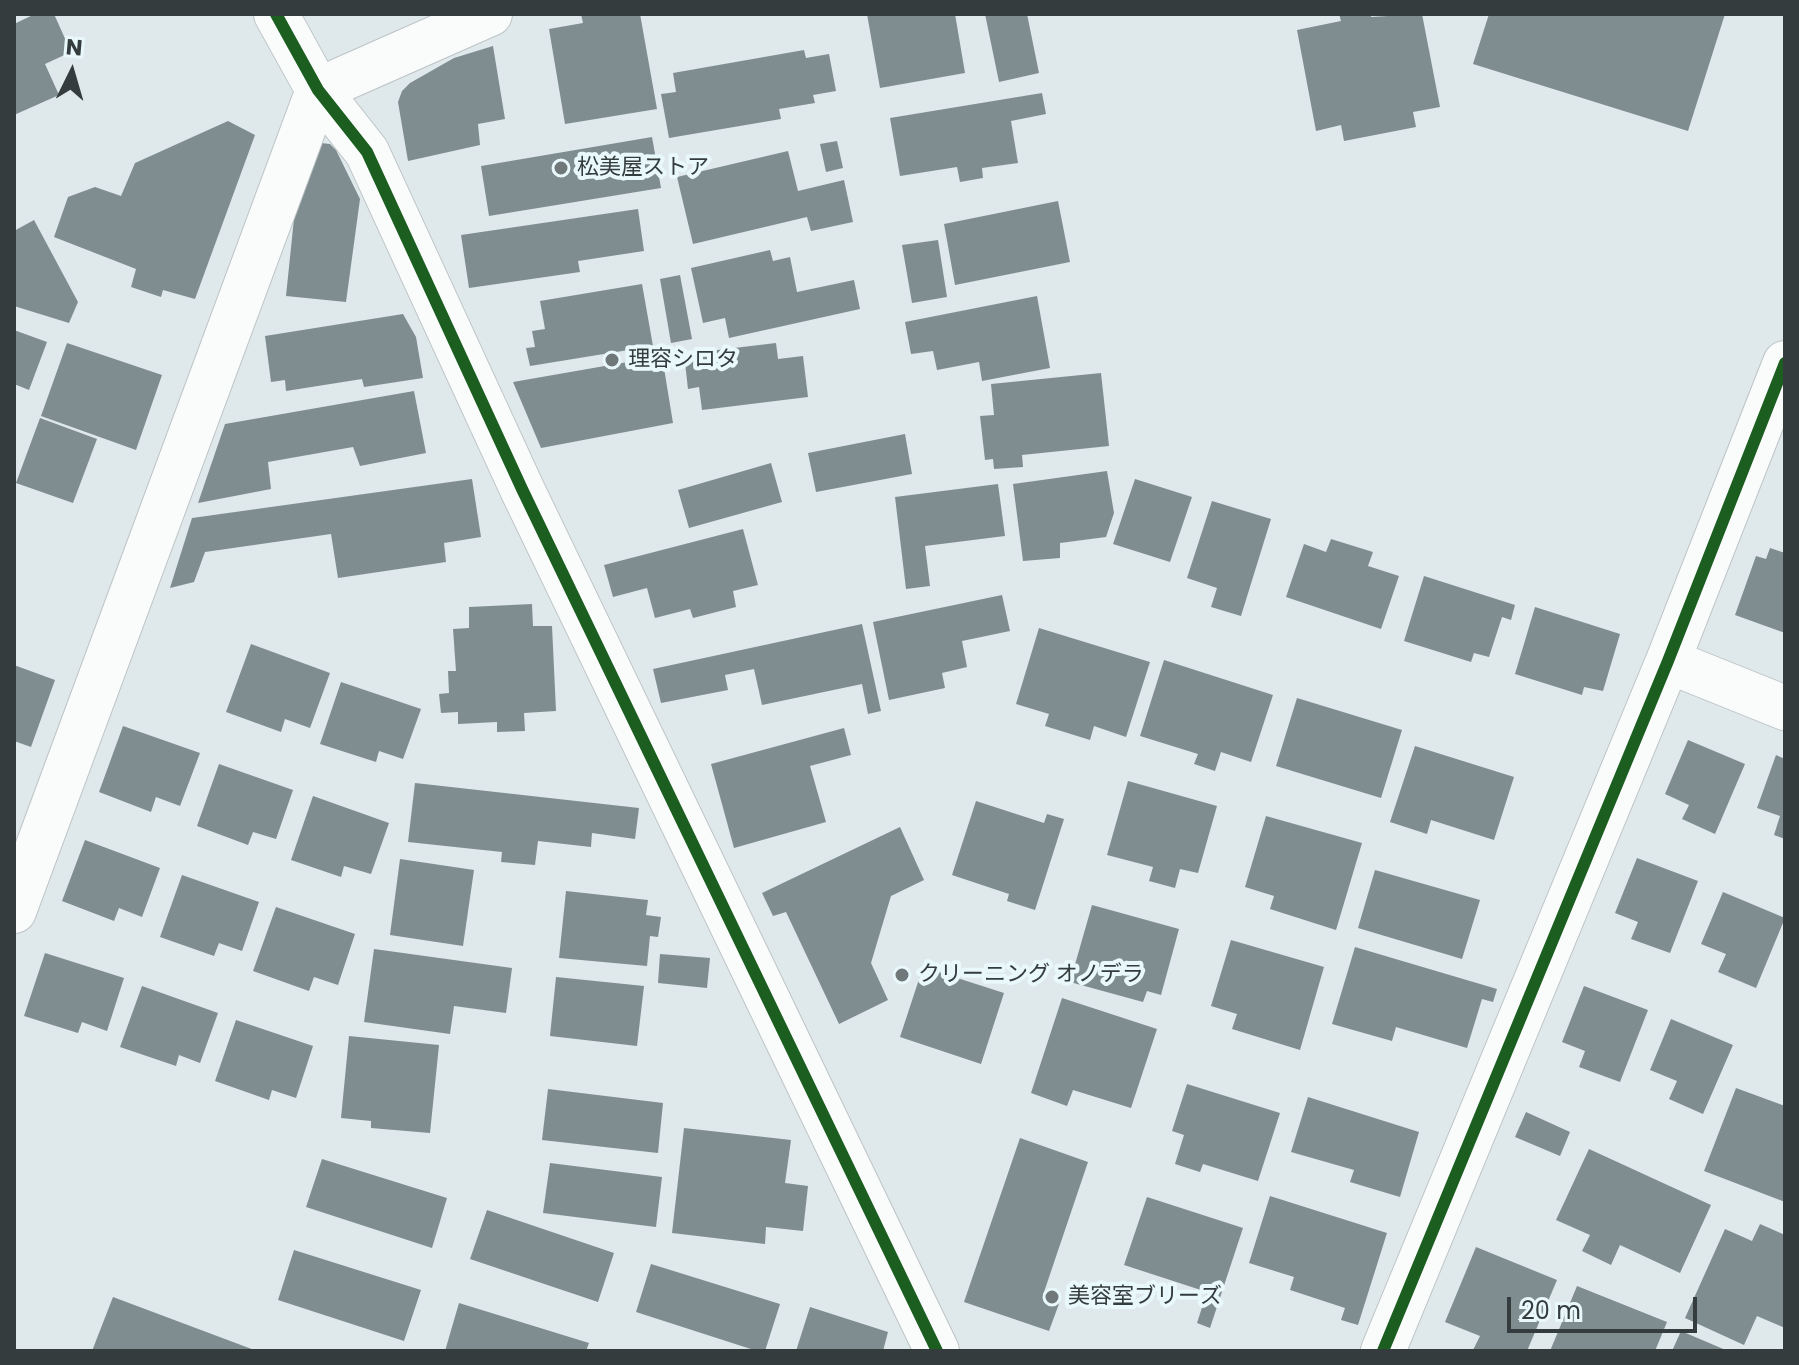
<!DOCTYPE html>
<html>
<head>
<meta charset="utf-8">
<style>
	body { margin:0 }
	#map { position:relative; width:1799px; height:1365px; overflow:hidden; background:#dfe8ea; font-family:Poppins,sans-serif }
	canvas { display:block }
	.frame { position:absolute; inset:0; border:16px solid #353c3d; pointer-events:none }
	.north { position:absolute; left:32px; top:32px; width:80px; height:80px; -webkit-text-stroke:6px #e8f8fb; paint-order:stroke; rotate:5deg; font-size:22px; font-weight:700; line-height:32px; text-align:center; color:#353c3d }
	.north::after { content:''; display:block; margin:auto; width:28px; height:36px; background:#353c3d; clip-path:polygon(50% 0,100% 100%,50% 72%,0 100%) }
	.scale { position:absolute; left:1507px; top:1297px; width:190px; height:36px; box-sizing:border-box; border:4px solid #353c3d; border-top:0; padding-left:10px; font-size:24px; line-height:28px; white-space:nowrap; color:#353c3d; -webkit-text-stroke:6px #e8f8fb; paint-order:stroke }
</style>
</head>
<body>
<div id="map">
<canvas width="1799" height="1365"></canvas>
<div class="frame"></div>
<div class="north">N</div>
<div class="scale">20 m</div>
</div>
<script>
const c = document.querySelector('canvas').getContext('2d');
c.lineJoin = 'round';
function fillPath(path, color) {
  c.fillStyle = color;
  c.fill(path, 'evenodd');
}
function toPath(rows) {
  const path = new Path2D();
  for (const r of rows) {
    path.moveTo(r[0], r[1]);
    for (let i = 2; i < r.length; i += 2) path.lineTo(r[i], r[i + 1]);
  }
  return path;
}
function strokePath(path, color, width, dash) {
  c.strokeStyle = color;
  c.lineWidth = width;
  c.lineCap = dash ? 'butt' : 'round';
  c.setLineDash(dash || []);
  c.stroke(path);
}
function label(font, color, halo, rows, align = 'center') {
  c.font = font + ' Poppins,"Noto Sans JP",sans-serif';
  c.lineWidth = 8;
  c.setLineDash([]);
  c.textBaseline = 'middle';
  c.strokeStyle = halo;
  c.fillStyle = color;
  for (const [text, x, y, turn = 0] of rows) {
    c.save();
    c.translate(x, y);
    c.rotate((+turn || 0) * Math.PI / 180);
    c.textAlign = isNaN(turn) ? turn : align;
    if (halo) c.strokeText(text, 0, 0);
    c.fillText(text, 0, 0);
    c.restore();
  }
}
fillPath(toPath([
	[35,14,54,14,71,52,45,64,59,95,14,115,14,24],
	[581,14,640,14,657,109,565,124,549,29,583,23],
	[867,14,955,14,965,73,880,88],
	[985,14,1027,14,1039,73,999,82],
	[1339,14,1371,14,1371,17,1422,14,1440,107,1413,112,1416,127,1344,141,1341,125,1316,131,1297,30,1341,21],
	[1489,14,1725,14,1688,131,1473,64],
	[493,46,505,119,478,124,480,145,408,161,398,102,402,91,410,83,454,58],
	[804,50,806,58,829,54,836,91,813,95,815,103,779,109,781,119,669,138,661,94,676,92,673,73],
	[1042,93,1046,114,1011,121,1018,163,982,168,983,178,960,182,957,167,900,176,890,118],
	[228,121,255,135,195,299,163,290,161,297,131,287,136,269,54,237,68,197,95,187,121,196,135,163],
	[652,137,661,188,489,216,481,166],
	[837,141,843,168,826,172,820,144],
	[321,143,330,144,336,150,360,199,346,302,286,296,295,209],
	[788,151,798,191,844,180,853,222,811,231,807,217,693,244,677,177],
	[1058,201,1070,262,955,285,944,224],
	[638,209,644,251,578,261,580,272,469,288,461,235],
	[34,220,78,302,69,323,14,306,14,231],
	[938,240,947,297,912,303,902,245],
	[770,250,773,261,790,257,797,292,854,280,860,309,729,338,725,318,703,323,691,268],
	[680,275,692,339,671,343,660,279],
	[642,284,653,346,530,366,526,348,535,347,532,331,545,329,540,301],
	[1037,296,1050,368,982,381,979,362,937,370,933,351,911,354,905,322],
	[403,314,416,337,423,378,364,387,362,379,286,391,285,380,271,382,265,336],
	[14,330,47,342,29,390,14,384],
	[67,343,162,375,136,450,41,416],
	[776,343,778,359,803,356,808,397,702,410,699,387,688,389,684,354],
	[662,356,673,423,541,448,513,382],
	[1101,373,1109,446,1022,455,1023,467,994,469,993,459,985,460,980,416,994,415,991,384],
	[414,391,426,453,360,466,353,447,268,462,271,489,198,503,225,424],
	[40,418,97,439,73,503,16,483],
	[905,434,912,474,816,492,808,453],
	[771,463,782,502,689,528,678,490],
	[1107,471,1114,513,1106,537,1060,543,1060,558,1023,561,1013,484],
	[472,479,481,537,444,543,446,562,338,578,331,534,205,552,194,582,170,588,192,518],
	[1135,479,1192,497,1170,562,1113,544],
	[998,484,1005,536,925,546,930,586,906,589,895,497],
	[1212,501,1271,519,1241,616,1211,607,1217,588,1187,578],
	[743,529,758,585,733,591,736,607,693,618,690,609,655,618,647,588,613,597,604,565],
	[1331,539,1373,552,1368,566,1399,576,1381,629,1286,597,1304,544,1326,552],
	[1770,548,1785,553,1785,633,1735,615,1756,556,1766,559],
	[1424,576,1515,605,1511,620,1502,617,1489,657,1474,653,1471,662,1404,641],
	[1002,595,1010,631,962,641,967,667,942,673,945,688,889,700,873,622],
	[532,604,533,626,552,626,556,711,524,713,525,731,497,732,497,722,458,724,458,712,441,713,439,694,449,693,448,671,456,671,453,629,469,628,469,607],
	[1535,607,1620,634,1603,691,1584,687,1582,695,1515,674],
	[862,624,881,711,868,714,862,684,762,705,754,669,725,675,728,690,661,703,653,669],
	[1039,628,1150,662,1126,737,1094,726,1090,740,1045,726,1049,714,1016,704],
	[251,644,330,673,310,728,285,719,281,732,226,712],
	[1164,660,1273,695,1251,762,1221,752,1215,771,1194,764,1198,754,1140,736],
	[14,665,55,680,31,747,14,741],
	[341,682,421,709,403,759,379,751,376,762,320,744],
	[1297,698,1402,730,1381,798,1276,766],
	[123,726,200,753,180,806,156,797,151,812,99,792],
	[844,728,851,755,810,766,826,822,734,848,711,764],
	[1688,740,1745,764,1715,834,1682,819,1689,805,1665,794],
	[1415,746,1514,777,1494,840,1431,820,1427,834,1390,822],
	[1776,755,1785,759,1785,839,1774,835,1780,816,1757,808],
	[219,764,293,790,276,839,253,832,248,845,197,826],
	[1128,781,1217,806,1198,873,1180,869,1175,888,1149,881,1153,867,1107,855],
	[415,783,639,808,635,839,592,833,591,847,538,841,535,865,501,862,502,852,408,842],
	[313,796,389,823,371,874,344,866,341,877,291,860],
	[976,801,1044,823,1047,814,1064,819,1035,910,1007,901,1009,894,952,875],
	[1266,816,1362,843,1336,930,1270,909,1274,896,1245,887],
	[900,827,924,880,891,896,871,963,888,1000,839,1024,786,912,773,916,762,893],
	[85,840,160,868,142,917,119,908,114,921,62,901],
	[1637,858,1698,881,1670,953,1631,939,1638,922,1615,913],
	[400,859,474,870,463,946,390,935],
	[1375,870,1480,900,1462,959,1358,928],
	[182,875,259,902,242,951,219,943,214,956,160,937],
	[566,891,648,900,646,915,661,917,658,937,650,936,647,966,559,958],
	[1723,892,1785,918,1756,988,1718,972,1726,954,1701,944],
	[1092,905,1179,929,1161,995,1147,991,1143,1002,1070,982],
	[276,907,355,934,338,985,314,977,309,991,253,971],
	[1231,940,1324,967,1300,1050,1232,1029,1237,1014,1211,1006],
	[1355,947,1497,989,1493,1002,1482,999,1467,1048,1396,1027,1392,1041,1332,1024],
	[374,949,512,968,506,1013,454,1006,450,1034,364,1022],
	[45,953,124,978,107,1031,82,1022,78,1033,24,1016],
	[660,954,710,958,707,988,658,983],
	[923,967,1004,993,981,1064,900,1037],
	[556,977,644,986,637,1046,550,1036],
	[142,986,218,1013,200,1063,179,1055,176,1066,120,1047],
	[1584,986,1648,1010,1620,1082,1579,1067,1585,1051,1562,1042],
	[1062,998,1157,1029,1131,1108,1073,1090,1067,1106,1031,1093],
	[1671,1019,1733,1045,1703,1114,1669,1099,1677,1081,1650,1070],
	[236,1020,313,1046,296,1098,272,1090,269,1100,215,1081],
	[349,1036,439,1045,430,1133,371,1128,371,1121,341,1118],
	[1187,1084,1280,1113,1258,1181,1203,1164,1200,1172,1175,1164,1184,1135,1172,1131],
	[1736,1088,1785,1106,1785,1202,1704,1171],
	[548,1089,663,1103,658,1153,542,1140],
	[1308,1097,1419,1132,1400,1197,1350,1182,1354,1170,1291,1152],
	[1526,1112,1570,1132,1560,1156,1515,1137],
	[684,1128,791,1140,785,1183,808,1186,803,1231,766,1227,765,1244,672,1233],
	[1020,1138,1088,1162,1043,1295,1060,1301,1049,1331,964,1302],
	[1589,1149,1711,1205,1680,1273,1620,1245,1611,1265,1582,1251,1590,1235,1556,1220],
	[322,1159,447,1198,432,1248,306,1207],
	[550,1163,662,1177,656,1227,543,1213],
	[1270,1196,1387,1233,1358,1325,1341,1320,1345,1308,1290,1290,1294,1277,1249,1263],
	[1147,1197,1243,1228,1210,1328,1197,1323,1207,1292,1124,1265],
	[487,1210,614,1253,598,1302,470,1259],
	[1760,1224,1785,1235,1785,1328,1757,1316,1744,1345,1685,1318,1725,1229,1752,1241],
	[1476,1247,1557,1280,1527,1351,1477,1351,1473,1350,1480,1336,1445,1322],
	[294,1250,421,1290,404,1341,278,1300],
	[651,1264,780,1304,765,1351,757,1351,636,1312],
	[1577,1286,1667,1322,1655,1351,1550,1351],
	[113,1297,257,1351,92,1351],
	[459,1303,589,1343,586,1351,445,1351],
	[810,1307,888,1332,883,1351,796,1351],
	[1681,1331,1728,1351,1672,1351]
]), '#7f8d91');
const minor = toPath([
	[276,14,318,90,367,152,522,489,937,1351],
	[1668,661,1785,708],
	[14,911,318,90,490,14],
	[1383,1351,1668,661,1785,363]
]);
strokePath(minor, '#bdc3c5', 46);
strokePath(minor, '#fafcfc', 44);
strokePath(toPath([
	[276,14,318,90,367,152,522,489,937,1351],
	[1383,1351,1668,661,1785,363]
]), '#1b5e20', 12);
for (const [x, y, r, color] of [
	[561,168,8,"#70787a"],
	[612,360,8,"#70787a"],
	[902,975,8,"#70787a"],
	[1052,1297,8,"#70787a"]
]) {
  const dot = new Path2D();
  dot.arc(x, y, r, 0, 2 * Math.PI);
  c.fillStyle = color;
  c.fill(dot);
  strokePath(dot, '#e8f8fb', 3);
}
label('22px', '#353c3d', '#e8f8fb', [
	["松美屋ストア",577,168],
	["理容シロタ",628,360],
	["クリーニング オノデラ",918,975],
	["美容室ブリーズ",1068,1297]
], 'left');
</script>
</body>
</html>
